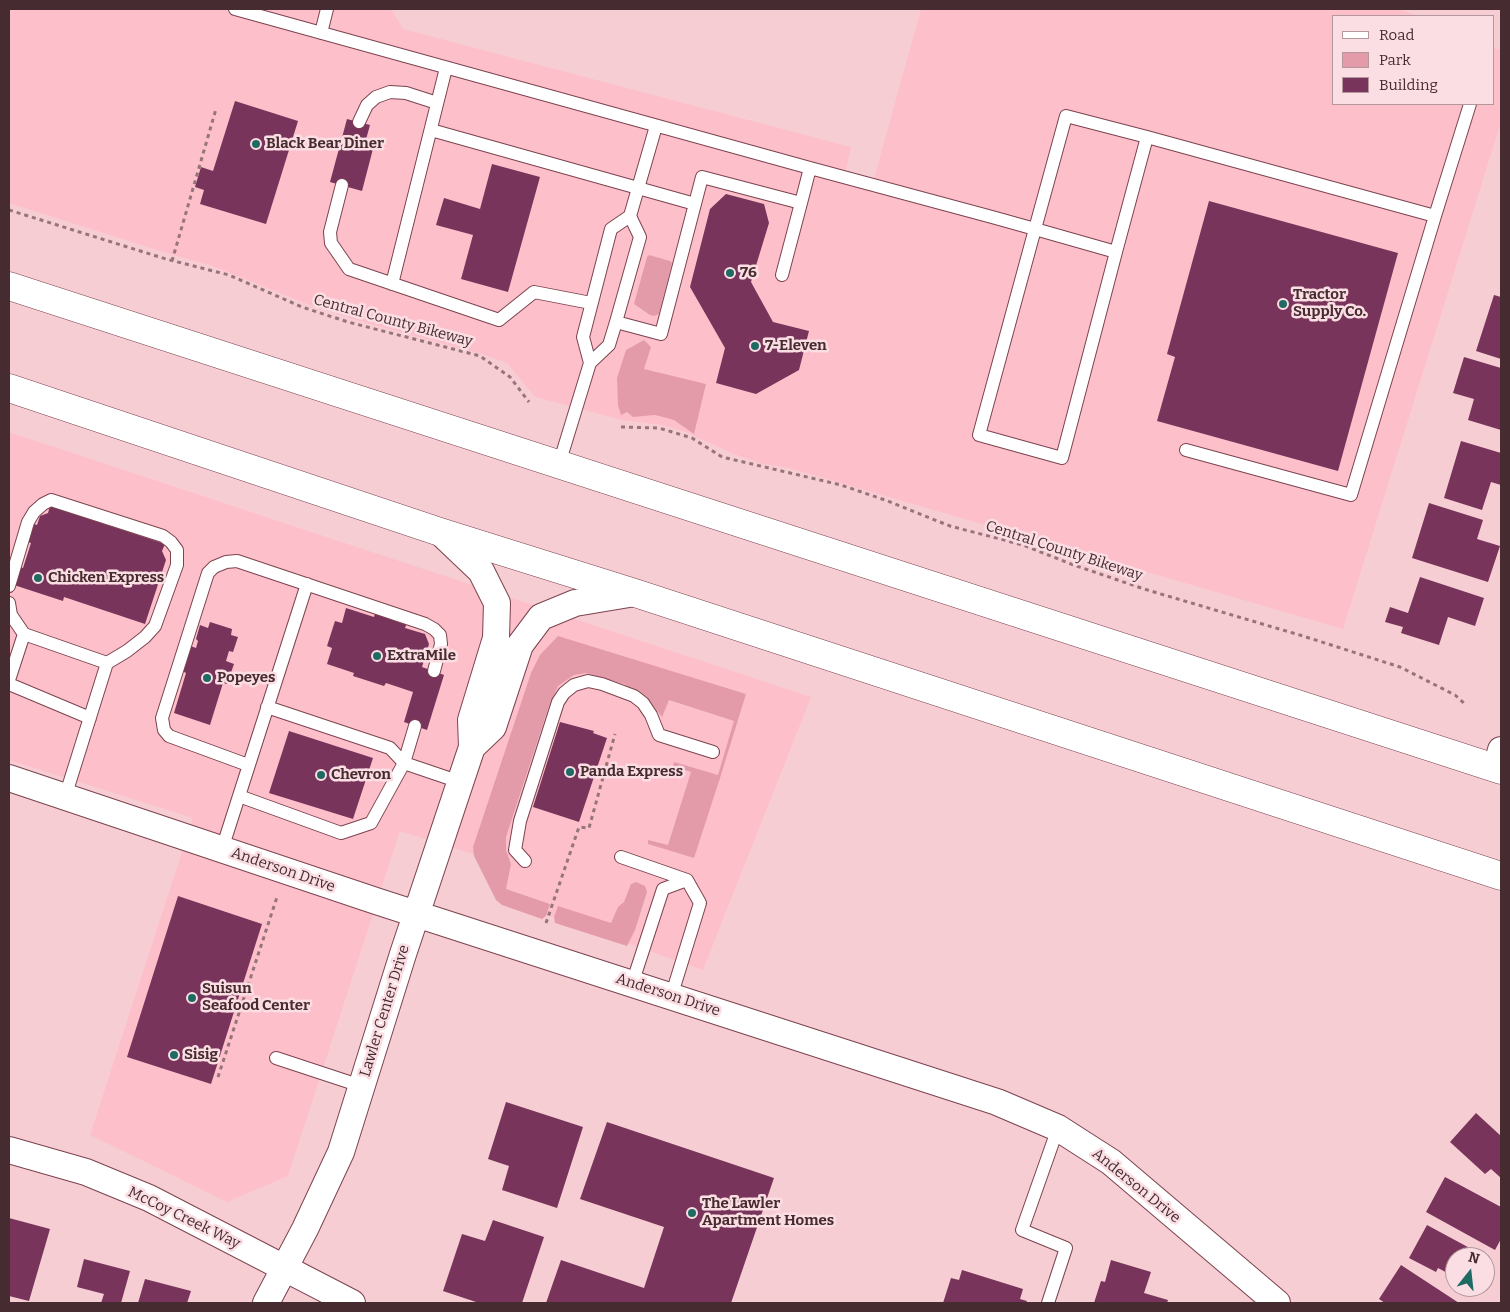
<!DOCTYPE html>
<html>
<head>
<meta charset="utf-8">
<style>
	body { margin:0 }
	#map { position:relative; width:1510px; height:1312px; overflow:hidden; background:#f7cdd4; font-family:Bitter,serif }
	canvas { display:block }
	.frame { position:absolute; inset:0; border:10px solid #462c31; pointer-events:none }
	.legend { position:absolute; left:1332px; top:15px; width:162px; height:90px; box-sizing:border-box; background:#fbdee3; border:1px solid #b3979c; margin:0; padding:6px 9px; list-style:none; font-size:15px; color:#462c31 }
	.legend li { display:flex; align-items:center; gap:10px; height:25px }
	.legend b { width:25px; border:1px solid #b3979c }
	.north { position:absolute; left:1445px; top:1247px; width:50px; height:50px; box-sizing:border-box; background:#fbdee3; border:1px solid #b3979c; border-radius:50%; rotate:16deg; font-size:14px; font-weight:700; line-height:20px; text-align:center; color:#462c31 }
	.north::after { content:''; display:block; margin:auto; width:18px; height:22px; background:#206a64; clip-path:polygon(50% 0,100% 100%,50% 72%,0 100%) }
</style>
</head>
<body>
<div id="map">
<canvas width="1510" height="1312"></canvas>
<div class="frame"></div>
<ul class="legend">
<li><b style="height:6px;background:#fff"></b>Road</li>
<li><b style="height:14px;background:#e39ba9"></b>Park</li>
<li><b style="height:14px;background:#78345b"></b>Building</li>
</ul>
<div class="north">N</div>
</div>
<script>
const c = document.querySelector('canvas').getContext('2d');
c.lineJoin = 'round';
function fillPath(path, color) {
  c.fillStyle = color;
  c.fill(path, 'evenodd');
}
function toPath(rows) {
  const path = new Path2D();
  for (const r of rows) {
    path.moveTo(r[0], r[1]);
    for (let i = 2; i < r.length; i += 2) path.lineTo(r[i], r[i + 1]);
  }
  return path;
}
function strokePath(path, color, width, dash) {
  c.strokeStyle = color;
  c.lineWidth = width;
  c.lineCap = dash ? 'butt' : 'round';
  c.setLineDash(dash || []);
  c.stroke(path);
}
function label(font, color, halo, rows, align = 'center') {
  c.font = font + ' Bitter,serif';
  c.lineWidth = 5;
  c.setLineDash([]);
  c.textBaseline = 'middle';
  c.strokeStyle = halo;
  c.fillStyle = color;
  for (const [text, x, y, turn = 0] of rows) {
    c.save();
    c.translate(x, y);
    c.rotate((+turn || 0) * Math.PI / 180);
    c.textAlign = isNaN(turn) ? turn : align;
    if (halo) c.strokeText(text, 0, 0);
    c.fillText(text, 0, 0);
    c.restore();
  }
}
fillPath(toPath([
	[9,9,391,9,403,29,851,147,844,180,871,189,921,9,1399,9,1418,16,1334,16,1334,104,1494,104,1494,47,1501,51,1501,122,1343,629,789,468,763,464,731,453,686,432,662,425,622,420,535,397,507,363,482,354,370,324,315,307,210,265,179,257,9,203],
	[9,432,811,697,703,970,499,898,485,858,400,831,288,1176,227,1202,90,1135,193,818,9,760]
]), '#fdc0cb');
fillPath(toPath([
	[649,255,670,261,672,263,659,314,654,316,650,315,634,304,647,257],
	[644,340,651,347,644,369,706,384,694,434,674,420,663,417,655,415,633,417,627,412,621,415,618,405,617,378,626,350],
	[558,636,746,694,720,778,694,858,648,844,648,840,668,845,691,772,673,766,674,762,718,775,734,721,669,700,662,717,648,699,624,684,586,673,574,675,558,686,549,706,506,837,506,850,511,864,506,889,550,904,546,916,542,919,502,905,496,900,474,856,473,847,531,673,540,655],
	[636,882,645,886,647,892,635,930,627,946,555,923,554,917,558,906,611,923,618,907,624,902,631,884]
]), '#e39ba9');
fillPath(toPath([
	[235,101,298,121,266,224,200,204,204,190,195,187,201,167,213,171],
	[347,119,370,125,365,143,374,145,362,191,330,182],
	[492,164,540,177,508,292,461,279,473,235,436,225,444,198,480,209],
	[726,194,764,204,769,223,751,282,773,322,809,331,799,370,756,394,716,383,725,348,690,287,710,209],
	[1209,201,1398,253,1338,471,1157,421,1175,357,1167,354],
	[1494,295,1501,297,1501,359,1476,351],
	[1464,357,1501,368,1501,430,1468,420,1474,399,1453,393],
	[1461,441,1501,453,1501,485,1491,482,1482,510,1444,498],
	[1429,503,1483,520,1477,539,1500,546,1488,582,1412,558],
	[50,506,165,544,162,551,166,560,145,624,64,597,63,601,14,585,20,567,23,568,31,543,28,542,34,524,37,525,40,516,48,513],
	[1420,577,1484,598,1475,626,1448,617,1439,645,1401,633,1403,627,1385,622,1390,607,1408,613],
	[346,608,374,617,375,613,407,623,405,628,425,634,429,644,422,667,444,675,427,730,404,722,413,692,386,683,384,686,353,676,354,673,327,664,332,648,327,646,335,621,342,623],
	[210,622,232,629,231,635,238,637,233,652,229,651,226,661,234,664,227,684,223,683,210,725,174,713,186,673,180,670,188,645,196,648,198,641,196,639,200,625,208,628],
	[560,722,594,731,593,733,607,738,579,822,533,807],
	[289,731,373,758,353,819,269,793],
	[178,896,262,924,211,1084,127,1057],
	[506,1102,583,1127,557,1208,502,1190,509,1166,488,1159],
	[1476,1113,1501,1136,1501,1178,1491,1169,1485,1174,1450,1142],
	[607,1122,774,1178,731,1303,546,1303,561,1260,644,1288,664,1227,580,1199],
	[1445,1177,1501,1207,1501,1239,1495,1250,1426,1212],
	[9,1218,50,1229,29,1301,9,1296],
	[493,1220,544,1237,522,1303,479,1303,443,1291,462,1234,485,1241],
	[1427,1225,1490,1259,1485,1269,1485,1257,1455,1257,1455,1277,1438,1268,1436,1272,1409,1258],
	[84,1259,130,1271,121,1303,101,1303,104,1294,77,1287],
	[1111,1260,1151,1272,1144,1293,1168,1300,1167,1303,1094,1303,1101,1281,1105,1282],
	[1401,1265,1459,1303,1385,1303,1379,1299],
	[962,1270,1023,1289,1020,1299,1027,1301,1026,1303,943,1303,951,1278,959,1280],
	[145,1279,191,1291,187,1303,138,1303]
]), '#78345b');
const service = toPath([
	[235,9,810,168,801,203],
	[321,33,327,9],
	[359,122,367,105,376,97,390,92,406,93,437,103],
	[431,130,695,204],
	[1147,137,1435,216,1351,495,1186,450],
	[810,168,992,217,1035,229,1116,252,1062,458,979,435,1035,229,1066,116,1147,137,1116,252],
	[342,185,330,232,331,243,349,269,499,320,534,292,591,303],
	[1435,216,1470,104],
	[392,284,446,68],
	[616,322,661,334,702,177,801,203,782,275],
	[590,363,583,337,611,229,630,216,656,126],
	[559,464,590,363,609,345,616,322,640,237,630,216],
	[9,586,28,522,34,512,43,504,51,500,163,536,171,542,177,550,177,565,155,626,145,637,127,651,107,663],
	[9,603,11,615,24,634],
	[9,680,24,634,107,663,65,797],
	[9,684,90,718],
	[267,707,390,748,404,763],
	[404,763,415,726],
	[248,765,169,736,164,730,162,718,208,573,214,567,226,562,237,561,425,624,434,629,440,635,441,644,434,671],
	[239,796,341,833,371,823,404,763,460,782],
	[222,849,307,584],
	[621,857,687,880,700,903,671,997],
	[525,861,515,850,520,821,558,702,564,693,574,685,588,681,602,684,634,696,643,703,651,715,659,735,713,752],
	[632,984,663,889,687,880],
	[276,1058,361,1086],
	[1048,1303,1066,1248,1022,1230,1058,1128]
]);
const minor = toPath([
	[472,747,493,727,520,645,541,617,575,603,635,593],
	[1496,768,1501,750],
	[9,778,376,901,997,1102,1058,1128,1111,1162,1277,1303],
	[9,1150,86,1172,149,1198,352,1303],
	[266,1303,305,1229,341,1152,403,954,472,747,471,720,496,638,497,603,481,571,440,532]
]);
const trunk = toPath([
	[9,286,1501,770],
	[9,388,440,532,635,593,1501,876]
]);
strokePath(service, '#7c434f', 14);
strokePath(minor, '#7c434f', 28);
strokePath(trunk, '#7c434f', 29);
strokePath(toPath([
	[9,210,166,259,229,275,302,307,348,322,480,356,510,377,529,402],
	[172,261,216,109],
	[621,427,659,428,692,438,722,457,841,485,885,500,950,526,1023,545,1071,564,1144,589,1303,636,1400,667,1455,695,1466,705],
	[546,923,579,827,589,828,615,734],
	[218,1077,277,897]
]), '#96747a', 3, [4, 4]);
strokePath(service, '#fff', 12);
strokePath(minor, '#fff', 26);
strokePath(trunk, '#fff', 28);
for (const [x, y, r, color] of [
	[256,144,5,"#206a64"],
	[730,273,5,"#206a64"],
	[1283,304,5,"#206a64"],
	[755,346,5,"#206a64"],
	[38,578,5,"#206a64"],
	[377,656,5,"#206a64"],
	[207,678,5,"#206a64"],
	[570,772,5,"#206a64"],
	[321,775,5,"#206a64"],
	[192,998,5,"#206a64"],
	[174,1055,5,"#206a64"],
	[692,1213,5,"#206a64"]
]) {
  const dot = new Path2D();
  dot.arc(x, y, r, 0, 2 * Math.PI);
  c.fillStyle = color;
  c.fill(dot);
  strokePath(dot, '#fbdee3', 2);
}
label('bold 15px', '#462c31', '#fbdee3', [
	["Black Bear Diner",266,144],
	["76",740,273],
	["Tractor",1293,295],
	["Supply Co.",1293,312],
	["7-Eleven",765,346],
	["Chicken Express",48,578],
	["ExtraMile",387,656],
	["Popeyes",217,678],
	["Panda Express",580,772],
	["Chevron",331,775],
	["Suisun",202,989],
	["Seafood Center",202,1006],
	["Sisig",184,1055],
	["The Lawler",702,1204],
	["Apartment Homes",702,1221]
], 'left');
label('15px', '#462c31', '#fbdee3', [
	["Central County Bikeway",393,321,15],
	["Central County Bikeway",1064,551,18],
	["Anderson Drive",283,870,19],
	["Anderson Drive",668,995,18],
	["Lawler Center Drive",385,1011,-73],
	["Anderson Drive",1136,1186,39],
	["McCoy Creek Way",184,1218,26]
]);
</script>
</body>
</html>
